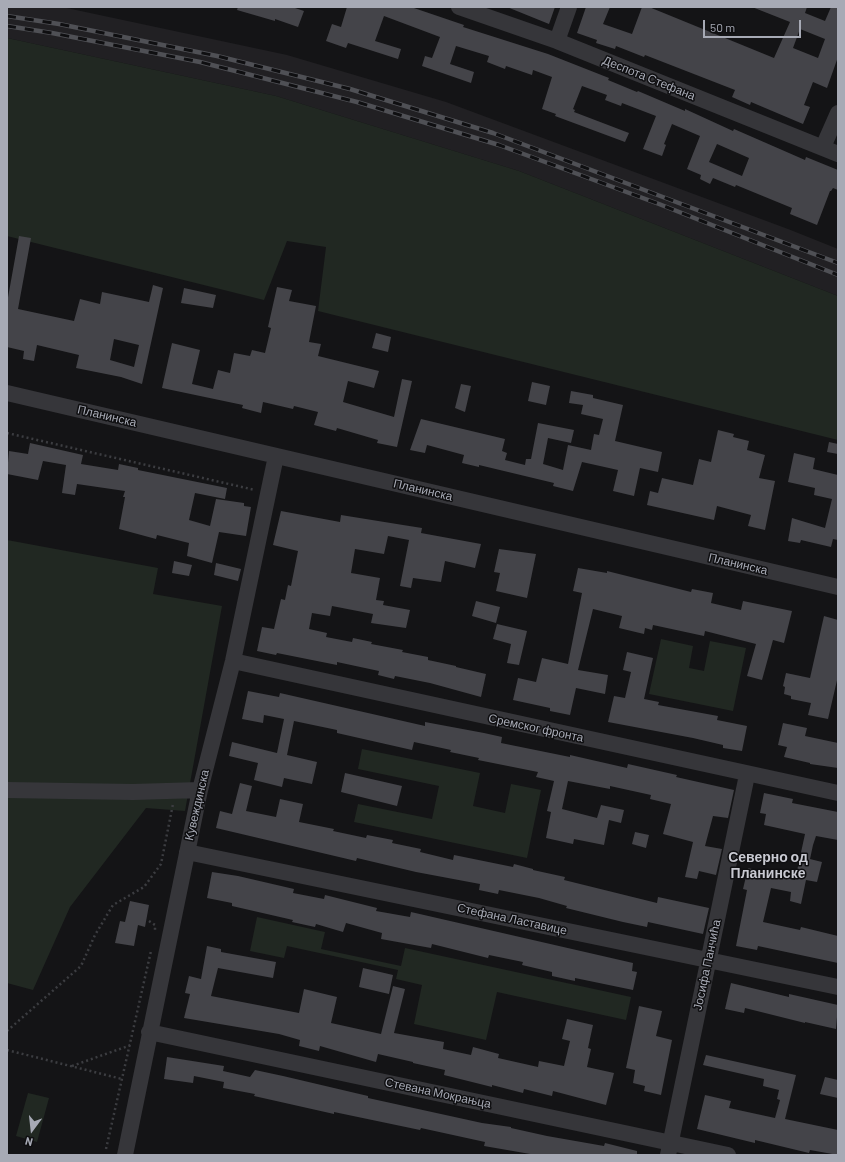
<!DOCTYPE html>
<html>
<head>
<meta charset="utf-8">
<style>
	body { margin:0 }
	#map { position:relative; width:845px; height:1162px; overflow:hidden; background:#141416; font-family:Barlow,sans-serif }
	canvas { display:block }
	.frame { position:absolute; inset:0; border:8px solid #a7aab5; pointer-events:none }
	.north { position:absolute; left:12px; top:1110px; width:40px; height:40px; -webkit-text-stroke:3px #0f0f11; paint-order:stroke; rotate:195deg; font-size:11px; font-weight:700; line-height:16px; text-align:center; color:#a7aab5 }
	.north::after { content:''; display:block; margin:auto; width:14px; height:18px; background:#a7aab5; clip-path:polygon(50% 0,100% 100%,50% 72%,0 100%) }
	.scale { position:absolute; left:703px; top:20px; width:98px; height:18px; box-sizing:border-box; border:2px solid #a7aab5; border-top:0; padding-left:5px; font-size:12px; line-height:14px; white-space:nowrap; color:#a7aab5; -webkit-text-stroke:3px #0f0f11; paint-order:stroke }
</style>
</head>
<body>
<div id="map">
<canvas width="845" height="1162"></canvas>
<div class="frame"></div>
<div class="north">N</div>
<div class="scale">50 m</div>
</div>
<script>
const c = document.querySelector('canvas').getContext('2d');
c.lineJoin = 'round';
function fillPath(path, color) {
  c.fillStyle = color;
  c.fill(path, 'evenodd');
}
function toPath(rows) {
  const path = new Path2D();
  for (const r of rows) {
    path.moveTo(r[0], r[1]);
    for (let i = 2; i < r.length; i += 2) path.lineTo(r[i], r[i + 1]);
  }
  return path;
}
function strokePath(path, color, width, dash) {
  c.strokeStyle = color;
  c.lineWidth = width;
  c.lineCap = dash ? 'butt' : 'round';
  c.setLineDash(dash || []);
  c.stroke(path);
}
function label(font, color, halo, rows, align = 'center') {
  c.font = font + ' Barlow,sans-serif';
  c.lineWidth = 3;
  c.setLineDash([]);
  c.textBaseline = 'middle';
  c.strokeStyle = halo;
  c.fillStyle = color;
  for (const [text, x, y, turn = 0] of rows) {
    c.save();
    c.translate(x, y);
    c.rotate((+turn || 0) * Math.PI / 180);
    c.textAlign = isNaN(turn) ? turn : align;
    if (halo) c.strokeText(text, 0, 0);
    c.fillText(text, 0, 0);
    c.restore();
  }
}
fillPath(toPath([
	[7,7,62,7,287,55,446,102,788,229,838,249,838,296,519,171,276,96,7,38]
]), '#212023');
fillPath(toPath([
	[7,38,276,96,519,171,838,296,838,440,318,311,326,247,287,241,264,300,7,236],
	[7,540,158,568,153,594,222,606,185,811,146,808,70,907,33,990,7,983],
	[661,639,693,646,689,668,704,671,710,641,746,648,733,711,649,694],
	[362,749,480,773,473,806,505,813,511,784,541,790,527,858,354,822,358,804,432,819,439,786,358,769],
	[257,917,325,932,321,949,401,966,405,948,631,997,626,1020,497,992,486,1040,414,1024,422,985,396,979,398,970,287,946,284,958,250,951],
	[28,1093,49,1098,37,1142,16,1136]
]), '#212822');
fillPath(toPath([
	[238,7,292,7,304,11,298,27,275,19,275,21,237,10],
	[347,7,411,7,464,25,463,27,548,54,609,78,608,80,637,92,638,91,685,111,685,109,733,131,734,129,805,160,806,157,838,170,838,190,833,188,831,191,830,191,817,225,790,214,792,208,736,185,735,187,713,178,710,184,700,179,701,175,687,169,700,136,672,124,664,144,666,145,662,156,643,149,656,116,622,103,621,106,605,100,607,95,582,86,573,109,575,110,574,112,629,133,625,142,555,116,556,114,542,109,552,77,533,70,532,75,506,66,505,69,487,62,489,56,456,46,450,64,474,72,471,83,422,66,425,56,432,58,440,37,384,16,375,41,401,49,398,59,348,43,346,48,326,41,332,24,341,27],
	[717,144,749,158,742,176,709,162],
	[507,7,555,7,549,24],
	[586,7,610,7,603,24,632,34,642,7,649,7,774,58,790,22,752,7,807,7,805,13,825,21,831,7,838,7,838,57,827,88,813,82,804,105,810,107,803,124,751,102,750,105,732,97,735,90,645,55,644,57,616,46,615,49,596,43,597,40,577,33],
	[800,29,825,39,818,58,793,48],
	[19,236,31,238,18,309,74,321,80,299,100,304,102,292,149,302,153,285,163,288,142,384,121,377,76,368,79,355,37,345,34,361,23,359,24,351,7,347,7,303],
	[114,339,139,345,134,367,110,360],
	[277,287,292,290,289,301,316,306,309,342,321,344,318,356,379,371,374,388,348,381,343,402,394,417,402,379,412,381,397,447,377,443,378,440,337,428,336,431,314,425,318,412,294,406,293,409,263,402,261,413,242,408,243,405,162,388,172,343,200,350,192,384,213,389,218,370,230,373,234,353,250,356,252,350,265,353,271,328,268,327],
	[184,288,216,295,213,308,181,303],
	[376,333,391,337,388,352,372,348],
	[532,382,550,386,546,405,528,401],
	[461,384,471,386,465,412,455,408],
	[571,391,593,395,593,398,623,405,615,441,662,452,658,472,640,468,634,496,613,491,618,470,582,462,573,491,553,486,554,483,479,465,479,467,462,463,464,455,427,445,425,453,410,450,421,419,505,439,502,451,507,453,505,460,525,465,526,459,531,459,538,423,574,430,571,443,548,438,543,464,563,470,568,445,591,450,594,434,599,435,603,419,581,414,583,405,569,403],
	[718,430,734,434,733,437,749,441,747,450,765,455,759,478,775,481,765,530,748,526,751,515,717,506,714,520,647,505,650,491,658,493,662,478,693,485,699,459,711,462],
	[829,442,838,444,838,454,827,452],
	[30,443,83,455,81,464,118,470,119,464,138,468,138,470,227,488,225,499,195,493,189,520,210,526,216,499,244,503,244,506,251,507,246,536,219,532,212,563,187,556,189,543,157,535,156,539,119,529,125,497,123,497,125,491,77,484,75,495,62,493,66,465,43,461,38,480,7,474,9,451,28,454],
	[794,453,815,458,813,469,838,475,838,540,833,539,831,547,801,540,800,543,788,541,792,518,825,528,832,499,814,495,815,488,788,482],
	[281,511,340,522,341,515,403,525,422,528,421,533,481,544,475,568,445,561,441,582,413,578,411,588,400,586,409,540,388,536,384,554,355,549,351,573,380,578,376,600,384,601,383,605,410,610,406,628,371,623,373,614,332,606,330,616,312,613,309,629,327,633,326,637,352,642,353,638,372,642,371,644,403,650,402,652,428,657,428,660,456,666,456,667,486,674,481,697,430,683,395,676,394,679,378,675,379,671,337,662,337,665,277,653,276,655,257,651,262,627,274,629,281,599,285,600,288,585,291,586,298,551,273,545],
	[499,549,536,554,527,598,496,591,500,573,494,572],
	[174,561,192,565,189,576,172,573],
	[216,563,241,569,238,581,214,575],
	[578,568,607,573,607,571,691,592,692,589,713,593,711,603,741,610,743,601,792,611,784,643,773,640,762,680,747,676,756,644,705,631,704,636,653,625,652,630,645,628,644,634,619,628,622,616,593,609,578,670,608,675,605,694,576,688,570,715,550,711,550,708,513,700,518,678,536,682,542,658,568,664,582,593,573,591],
	[476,601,500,607,496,623,472,616],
	[824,616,838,620,838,676,828,719,808,715,811,703,791,699,791,696,784,694,785,687,783,686,786,673,810,678],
	[497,624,527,631,519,665,507,663,511,644,493,639],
	[627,652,653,658,644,699,659,702,658,705,718,716,717,720,747,726,742,751,723,748,723,745,693,738,608,722,614,696,625,698,631,672,623,670],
	[248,691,279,697,280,693,425,726,425,722,484,733,502,737,501,743,570,757,570,755,627,768,628,764,677,775,676,777,734,790,728,818,713,816,705,846,722,849,716,875,699,871,697,879,685,877,693,842,663,834,671,804,650,799,651,795,610,786,610,789,568,781,562,809,597,818,601,805,624,810,621,823,609,820,604,845,574,839,573,844,546,838,551,812,547,811,554,781,536,777,538,772,478,760,479,758,450,752,451,750,414,742,412,750,337,733,337,730,294,721,287,755,317,762,312,784,284,778,282,787,254,780,258,763,229,756,232,742,277,753,284,719,264,715,263,723,242,719],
	[783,723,807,728,805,736,838,743,838,768,810,764,810,763,784,757,787,747,778,745],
	[345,773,402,786,397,806,341,792],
	[240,783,252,786,246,811,276,817,280,799,303,804,299,822,334,829,333,831,366,838,367,835,393,840,392,843,421,849,420,852,453,860,454,855,513,867,514,864,533,869,533,870,565,877,564,880,657,903,658,897,709,908,703,934,648,922,647,927,623,922,566,908,567,906,539,898,499,890,498,894,479,890,480,884,416,872,357,858,356,861,216,828,220,811,232,814],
	[764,793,793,799,792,803,838,812,838,840,816,836,813,845,810,859,822,862,817,882,806,880,801,904,790,901,791,892,771,888,763,922,800,930,801,927,838,936,838,963,758,946,757,950,736,946,747,890,743,889,748,868,795,880,805,834,764,825,766,814,760,813],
	[635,832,649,835,646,848,632,844],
	[212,872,238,876,294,889,293,893,324,899,325,895,377,908,376,911,410,917,411,912,633,963,632,971,637,972,633,990,575,978,575,981,552,976,552,972,522,965,523,962,489,955,488,958,432,944,431,948,381,939,382,933,346,923,343,932,316,924,315,927,292,922,293,920,232,906,232,903,207,898],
	[130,901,149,905,145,927,138,925,134,946,115,943,120,921,125,922],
	[207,946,221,949,221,952,276,962,273,978,218,968,211,996,299,1013,304,989,337,997,331,1023,381,1034,393,986,405,989,394,1033,444,1042,443,1049,471,1055,473,1047,499,1054,498,1058,538,1067,539,1061,564,1066,570,1041,562,1039,567,1019,593,1025,588,1048,591,1049,587,1067,614,1073,606,1105,553,1091,552,1096,524,1089,523,1093,492,1085,492,1087,444,1075,445,1070,413,1063,413,1062,378,1054,376,1062,320,1046,319,1051,299,1046,300,1040,279,1034,184,1018,190,994,185,993,189,976,201,979],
	[363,968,393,975,389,994,359,987],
	[731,983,789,997,789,994,838,1005,836,1029,805,1022,805,1023,745,1008,744,1013,725,1009],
	[639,1006,662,1011,656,1036,672,1040,661,1095,644,1091,645,1086,633,1083,635,1070,626,1068],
	[706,1055,796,1075,785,1119,838,1130,838,1155,810,1150,809,1153,755,1140,755,1143,697,1129,705,1095,731,1101,729,1108,775,1118,780,1100,777,1099,779,1090,763,1086,764,1079,703,1065],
	[167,1057,224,1066,223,1071,250,1077,255,1070,283,1076,368,1096,368,1098,482,1123,511,1127,511,1128,547,1136,604,1146,605,1143,637,1151,637,1155,536,1155,484,1146,485,1142,421,1128,420,1130,334,1112,334,1114,254,1096,255,1094,223,1088,224,1082,194,1076,193,1083,164,1079],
	[825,1077,838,1080,838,1098,820,1094]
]), '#444449');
strokePath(toPath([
	[7,433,255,490],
	[149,921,155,925,155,932],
	[7,1031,81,966,95,935,113,905,144,887,161,864,173,804],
	[7,1050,122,1079],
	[72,1066,131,1045],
	[106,1149,151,951]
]), '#3c3d41', 2.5, [2, 3]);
strokePath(toPath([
	[459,7,557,41,838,154],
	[557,41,569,7],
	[823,147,838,113],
	[7,393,838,587],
	[233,661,838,793],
	[7,790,133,792,200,790],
	[187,852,838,987],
	[149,1032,728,1155],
	[125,1155,200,790,233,661,276,456],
	[668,1155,747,775]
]), '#36363a', 16);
const rail = toPath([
	[7,16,59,24,217,56,350,89,493,133,838,263],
	[7,26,52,33,200,62,357,102,499,145,659,204,838,275]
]);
strokePath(rail, '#4f5055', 4.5);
strokePath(rail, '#0f0f11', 3, [9]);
label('12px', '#a7aab5', '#0f0f11', [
	["Деспота Стефана",649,78,22],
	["Планинска",107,416,13],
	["Планинска",423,490,13],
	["Планинска",738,564,13],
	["Сремског фронта",536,728,12],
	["Кувеждинска",197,805,-77],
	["Стефана Ластавице",512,919,12],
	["Јосифа Панчића",707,965,-78],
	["Стевана Мокрањца",438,1093,12]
]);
label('bold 14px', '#c8c9d1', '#0f0f11', [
	["Северно од",768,857],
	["Планинске",768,873]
]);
</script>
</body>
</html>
